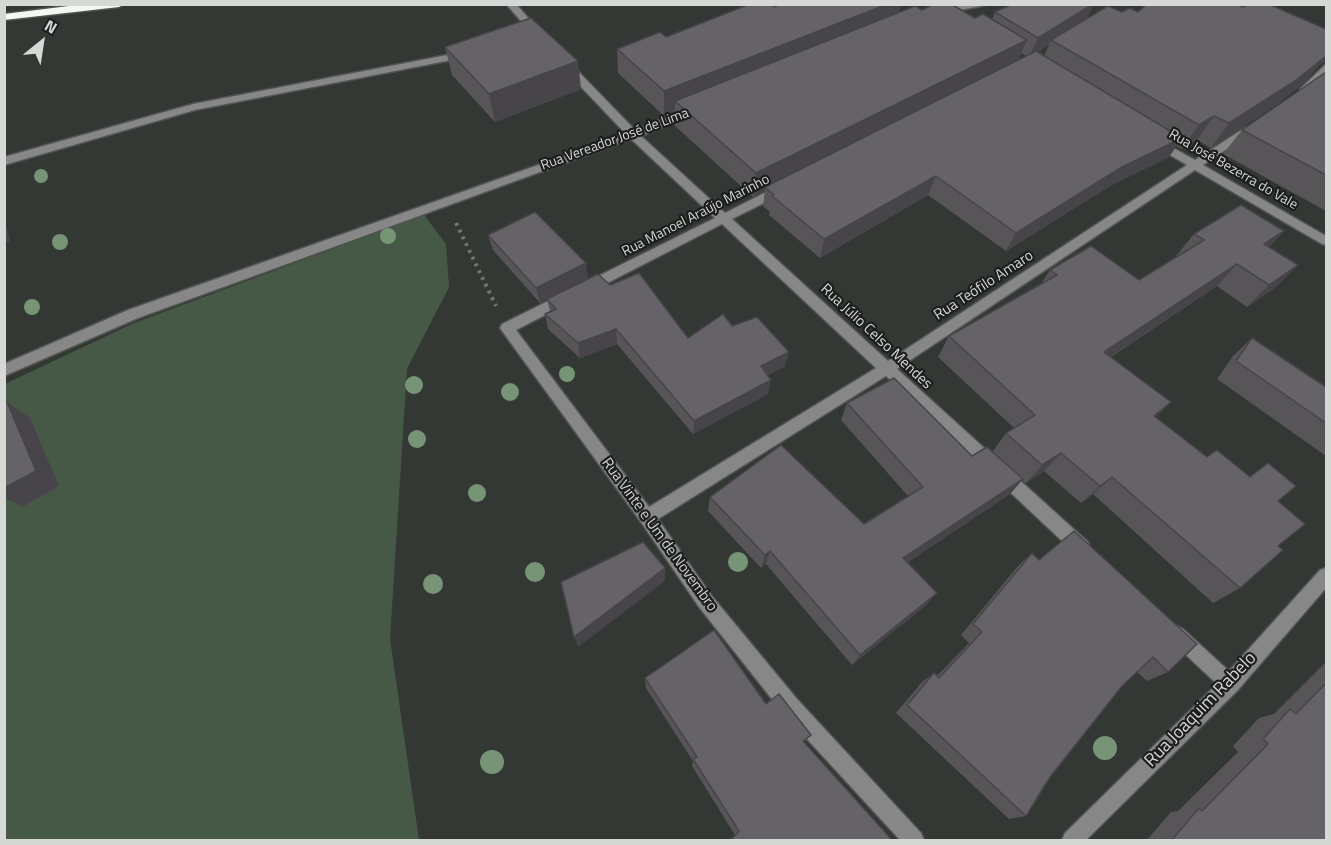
<!DOCTYPE html>
<html>
<head>
<meta charset="utf-8">
<style>
	body { margin:0 }
	#map { position:relative; width:1331px; height:845px; overflow:hidden; background:#343834; font-family:"Titillium Web",sans-serif }
	canvas { display:block }
	.frame { position:absolute; inset:0; border:6px solid #d6d8d6; pointer-events:none }
	.north { position:absolute; left:12px; top:12px; width:60px; height:60px; -webkit-text-stroke:4px #1d1f1d; paint-order:stroke; rotate:30deg; font-size:16px; font-weight:700; line-height:24px; text-align:center; color:#d6d8d6 }
	.north::after { content:''; display:block; margin:auto; width:21px; height:27px; background:#d6d8d6; clip-path:polygon(50% 0,100% 100%,50% 72%,0 100%) }
</style>
</head>
<body>
<div id="map">
<canvas width="1331" height="845"></canvas>
<div class="frame"></div>
<div class="north">N</div>
</div>
<script>
const c = document.querySelector('canvas').getContext('2d');
c.lineJoin = 'round';
function fillPath(path, color) {
  c.fillStyle = color;
  c.fill(path, 'evenodd');
}
function toPath(rows) {
  const path = new Path2D();
  for (const r of rows) {
    path.moveTo(r[0], r[1]);
    for (let i = 2; i < r.length; i += 2) path.lineTo(r[i], r[i + 1]);
  }
  return path;
}
function strokePath(path, color, width, dash) {
  c.strokeStyle = color;
  c.lineWidth = width;
  c.lineCap = dash ? 'butt' : 'round';
  c.setLineDash(dash || []);
  c.stroke(path);
}
function label(font, color, halo, rows, align = 'center') {
  c.font = font + ' "Titillium Web",sans-serif';
  c.lineWidth = 4.5;
  c.setLineDash([]);
  c.textBaseline = 'middle';
  c.strokeStyle = halo;
  c.fillStyle = color;
  for (const [text, x, y, turn = 0] of rows) {
    c.save();
    c.translate(x, y);
    c.rotate((+turn || 0) * Math.PI / 180);
    c.textAlign = isNaN(turn) ? turn : align;
    if (halo) c.strokeText(text, 0, 0);
    c.fillText(text, 0, 0);
    c.restore();
  }
}
fillPath(toPath([
	[424,215,446,244,449,287,407,369,390,639,419,840,5,840,5,384,134,323]
]), '#465946');
const minor = toPath([
	[506,4,516,4,542,34,542,38,536,38,506,4],
	[965,4,991,4,940,14,935,11,965,4],
	[468,51,472,52,472,56,195,110,4,165,4,157,193,104,468,51],
	[563,64,571,64,635,130,688,109,696,109,696,113,641,136,725,213,778,186,786,186,786,192,732,219,888,361,1187,165,1151,144,1151,140,1159,140,1195,160,1246,127,1254,127,1254,131,1203,165,1326,236,1326,245,1322,244,1195,170,897,369,1088,542,1090,548,1088,554,1082,556,1076,554,886,376,658,519,711,595,797,699,921,833,924,840,900,840,783,713,699,607,641,522,500,328,502,324,715,218,631,139,138,318,4,376,4,364,128,310,626,134,563,68,563,64],
	[722,224,876,368,649,507,516,330,722,224],
	[1326,64,1326,73,1308,93,1300,93,1300,89,1326,64],
	[1326,568,1326,588,1237,691,1086,840,1062,840,1065,833,1217,684,1171,641,1168,635,1171,629,1177,626,1183,629,1229,671,1320,570,1326,568]
]);
const highway = toPath([
	[85,4,124,4,119,7,4,20,4,14,85,4]
]);
strokePath(minor, '#515551', 3);
strokePath(highway, '#515551', 3);
strokePath(toPath([
	[456,223,496,306]
]), '#717471', 4, [3, 4.5]);
fillPath(minor, '#868786');
fillPath(highway, '#f3f8f3');
c.fillStyle = '#779477';
for (const [x, y, r] of [
	[41,176,7],
	[388,236,8],
	[60,242,8],
	[32,307,8],
	[567,374,8],
	[414,385,9],
	[510,392,9],
	[417,439,9],
	[477,493,9],
	[738,562,10],
	[535,572,10],
	[433,584,10],
	[1105,748,12],
	[492,762,12]
]) {
  c.beginPath();
  c.arc(x, y, r, 0, 2 * Math.PI);
  c.fill();
}
fillPath(toPath([
	[781,4,901,4,899,13,922,10,992,20,995,12,1013,4,1094,4,1087,18,1122,12,1138,12,1320,64,1305,82,1276,105,1211,148,1197,140,1182,149,1176,146,1169,157,1110,186,1006,251,928,195,820,258,769,215,770,212,763,206,765,190,753,197,674,125,675,112,664,116,618,73,617,49,666,37,774,7],
	[1049,45,1044,56,1038,52],
	[1021,53,1027,56,1018,61],
	[445,47,581,89,495,122,452,75],
	[1326,72,1326,211,1223,154,1242,130],
	[1284,231,1269,247,1298,265,1276,287,1247,307,1217,286,1111,357,1155,417,1207,457,1249,477,1268,463,1278,501,1278,546,1240,588,1213,603,1093,494,1081,503,1044,471,1026,483,1022,480,1010,494,908,562,937,593,926,605,852,665,766,564,761,568,708,511,710,497,864,524,908,496,841,420,847,403,972,456,993,451,1006,433,1014,428,938,357,949,336,1041,284,1050,270,1139,280,1177,257,1176,256,1194,234],
	[488,235,588,278,540,303,493,250],
	[610,285,688,338,732,326,789,352,785,366,768,375,768,394,693,434,617,344,580,358,548,329,545,314,550,311,547,299],
	[1252,338,1326,387,1326,456,1217,379,1233,356],
	[1074,531,1168,672,1147,681,1137,672,1122,686,1050,777,1026,816,1009,819,896,713,922,682,934,673,937,676,969,643,961,635,1018,566,1032,553,1039,560],
	[1326,662,1326,838,1324,840,1147,840,1171,812,1178,811,1238,752,1233,746,1259,718,1274,714],
	[645,678,766,704,811,735,804,742,892,840,729,840,735,835,692,766,693,761,646,688]
]), '#585559');
fillPath(toPath([
	[888,4,901,4,896,23,675,101,675,112,664,116,664,91],
	[1093,4,1094,4,1085,23,1051,40,1049,45,1029,57,1038,38],
	[1027,40,1016,64,765,187,765,190,753,197,756,173],
	[1326,56,1326,62,1320,64,1305,82,1276,105,1211,148,1229,123],
	[578,61,581,89,495,122,489,94],
	[1214,116,1197,140,1182,149,1199,125],
	[1182,138,1169,157,1110,186,1006,251,1016,233,1122,167],
	[936,176,928,195,820,258,824,239],
	[4,217,10,241,4,243],
	[1284,231,1263,254,1264,244],
	[586,263,588,278,540,303,536,288],
	[1237,264,1217,286,1087,372,1104,352],
	[1298,265,1276,287,1247,307,1269,285],
	[616,329,617,344,580,358,578,343],
	[789,352,785,366,758,380,761,366],
	[771,380,768,394,693,434,694,421],
	[7,402,30,418,59,486,22,507,4,497],
	[1171,402,1151,422,1154,416],
	[1061,453,1044,471,1026,483,1042,465],
	[1112,477,1093,494,1081,503,1100,486],
	[1023,479,1010,494,894,571,903,558],
	[770,551,766,564,761,568,765,555],
	[665,568,665,581,578,647,574,637],
	[937,593,926,605,852,665,860,655]
]), '#474549');
const building = toPath([
	[750,4,772,4,774,7,781,4,888,4,664,91,617,49,660,32,666,37,750,4],
	[934,4,951,4,975,18,983,14,1027,40,756,173,675,101,915,6,922,10,934,4],
	[1013,4,1093,4,1038,38,995,12,1013,4],
	[1147,4,1235,4,1243,7,1248,4,1268,4,1326,29,1326,56,1295,81,1229,123,1214,116,1199,125,1051,40,1108,6,1122,12,1130,8,1138,12,1147,4],
	[531,18,578,61,489,94,445,47,531,18],
	[1036,51,1182,138,1122,167,1016,233,936,176,824,239,772,196,774,195,765,187,1036,51],
	[1326,72,1326,175,1242,130,1326,72],
	[1241,205,1284,231,1264,244,1298,265,1269,285,1237,264,1104,352,1171,402,1154,416,1207,457,1217,450,1250,477,1268,463,1296,486,1278,501,1305,524,1278,546,1283,550,1240,588,1112,477,1100,486,1061,453,1042,465,1006,433,1035,415,949,336,1057,275,1050,270,1091,246,1139,280,1204,240,1194,234,1241,205],
	[535,212,586,263,536,288,488,235,535,212],
	[639,273,688,338,723,314,732,326,757,317,789,352,761,366,771,380,694,421,616,329,578,343,545,314,556,309,547,299,598,274,610,285,639,273],
	[1252,338,1326,387,1326,423,1236,361,1252,338],
	[894,378,972,456,987,447,1023,479,903,558,937,593,860,655,770,551,765,555,710,497,781,445,864,524,923,487,847,403,894,378],
	[7,402,36,471,4,488,4,403,7,402],
	[1074,531,1197,644,1168,672,1153,657,1122,686,1050,777,1026,816,907,705,934,673,939,678,982,632,973,624,1032,553,1039,560,1074,531],
	[643,542,665,568,574,637,561,582,643,542],
	[714,630,766,704,779,694,811,735,803,741,892,840,731,840,739,831,693,759,697,757,645,678,714,630],
	[1326,683,1326,838,1324,840,1172,840,1199,808,1202,811,1268,744,1263,739,1290,709,1296,714,1326,683]
]);
fillPath(building, '#666368');
strokePath(building, '#474549', 1.5);
label('14px', '#d6d8d6', '#1d1f1d', [
	["Rua Vereador José de Lima",615,140,-20],
	["Rua José Bezerra do Vale",1233,170,30],
	["Rua Manoel Araújo Marinho",696,216,-27]
]);
label('15px', '#d6d8d6', '#1d1f1d', [
	["Rua Teófilo Amaro",984,286,-33],
	["Rua Júlio Celso Mendes",876,337,43],
	["Rua Vinte e Um de Novembro",659,535,54]
]);
label('18px', '#d6d8d6', '#1d1f1d', [
	["Rua Joaquim Rabelo",1201,710,-46]
]);
</script>
</body>
</html>
